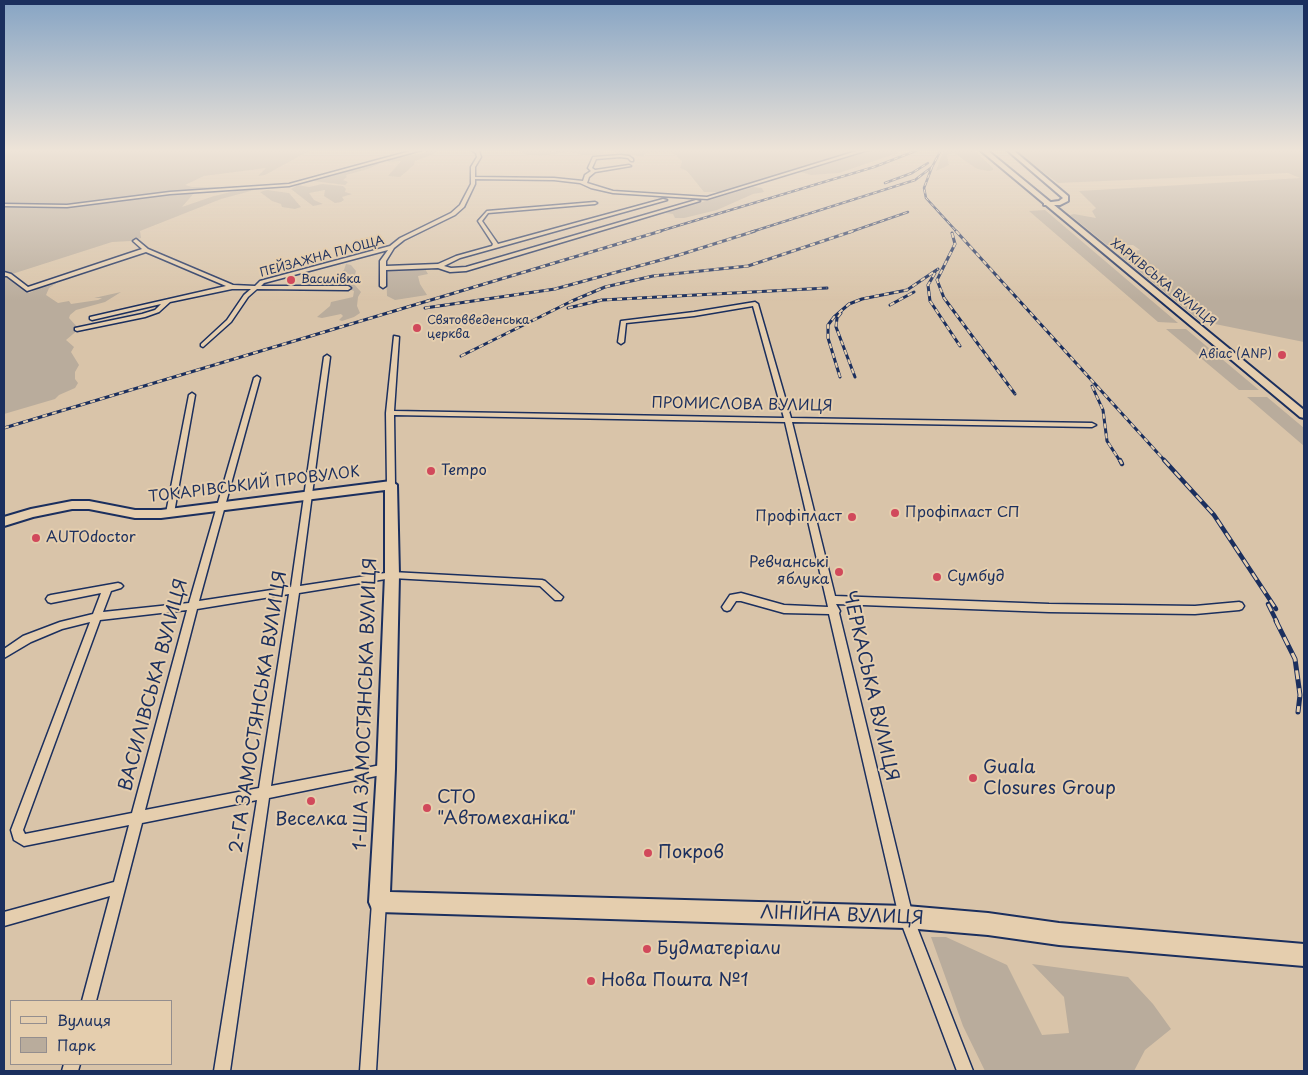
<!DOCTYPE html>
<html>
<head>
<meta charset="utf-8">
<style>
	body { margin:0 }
	#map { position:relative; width:1308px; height:1075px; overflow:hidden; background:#d9c4a9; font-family:"Playpen Sans",sans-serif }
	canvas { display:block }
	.frame { position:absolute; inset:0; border:5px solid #1b2f5e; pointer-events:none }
	.legend { position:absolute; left:10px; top:1000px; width:162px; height:65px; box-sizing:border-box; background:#e5ceae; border:1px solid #948e8e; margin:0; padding:6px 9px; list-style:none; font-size:15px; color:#1b2f5e }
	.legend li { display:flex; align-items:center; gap:10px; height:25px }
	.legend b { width:25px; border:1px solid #948e8e }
</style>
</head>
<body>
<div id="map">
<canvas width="1308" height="1075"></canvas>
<div class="frame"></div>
<ul class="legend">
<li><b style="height:6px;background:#e5ceae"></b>Вулиця</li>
<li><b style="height:14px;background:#b9ac9c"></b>Парк</li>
</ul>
</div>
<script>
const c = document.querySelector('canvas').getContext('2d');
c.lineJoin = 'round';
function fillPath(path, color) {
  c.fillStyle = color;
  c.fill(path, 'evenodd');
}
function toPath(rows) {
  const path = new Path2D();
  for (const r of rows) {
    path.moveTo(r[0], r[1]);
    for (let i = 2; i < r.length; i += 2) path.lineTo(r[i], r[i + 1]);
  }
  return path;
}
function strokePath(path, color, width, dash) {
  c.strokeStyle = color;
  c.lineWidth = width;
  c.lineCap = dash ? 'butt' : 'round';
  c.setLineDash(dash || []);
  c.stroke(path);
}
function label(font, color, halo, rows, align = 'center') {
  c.font = font + ' "Playpen Sans",sans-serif';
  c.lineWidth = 4;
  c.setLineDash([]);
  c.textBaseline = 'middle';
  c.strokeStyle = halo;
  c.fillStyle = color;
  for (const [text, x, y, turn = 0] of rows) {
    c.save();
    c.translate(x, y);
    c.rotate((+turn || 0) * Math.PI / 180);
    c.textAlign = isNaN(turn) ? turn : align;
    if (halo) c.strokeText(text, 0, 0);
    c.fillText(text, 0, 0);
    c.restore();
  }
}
fillPath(toPath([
	[429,150,438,151,434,154,415,161,414,165,400,177,388,176,401,161,388,162,387,160,405,155,421,154],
	[565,150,603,151,603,154,587,156,569,152,542,156,527,155,519,151,550,151,552,152],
	[4,151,309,151,265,175,258,176,266,168,204,176,185,185,192,187,221,187,215,190,195,192,182,207,214,196,244,189,258,189,221,199,140,231,141,238,131,241,112,242,9,275,29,293,50,283,58,282,49,288,46,295,58,303,69,301,71,304,98,300,102,298,94,298,121,292,105,302,76,310,70,315,69,318,79,329,66,340,74,347,71,352,79,365,75,372,75,379,78,383,75,388,59,395,55,399,4,414],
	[613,151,859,151,720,192,704,192,687,171,680,168,682,161,672,152,647,152,643,157,615,153],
	[898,151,901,152,839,173,811,175,801,172,870,151],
	[943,151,975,151,993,168,993,170,989,171,977,169,954,153,947,155,949,165,936,171],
	[1014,151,1304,151,1304,342,1200,321,1118,254,1140,250,1133,245,1107,245,1070,215,1074,214,1096,218,1092,211,1096,208,1079,191,1300,178,1288,173,1058,183],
	[377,163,379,164,368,169,346,175,347,177,343,180,348,182,345,185,313,181],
	[322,184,343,186,346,189,345,192,352,194,342,197,344,200,341,202,335,203,324,196,325,190,309,193,314,200,323,204,313,206,291,189,298,185,309,187],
	[753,187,762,188,764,192,753,194,717,210,684,218,675,218,673,214,665,213],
	[267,190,289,193,301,207,295,209,282,207,281,204,272,201,260,192],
	[1045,210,1178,323,1158,322,1029,211],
	[346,264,351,265,356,271,353,283,361,292,358,297,357,306,360,313,354,317,342,321,339,320,343,316,341,314,322,318,317,317,330,306,331,302,353,297,354,291,344,287,346,281,338,275,344,270],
	[424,267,428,274,418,276,420,284,427,295,395,300,387,296,386,269],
	[1166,329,1186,329,1259,390,1239,390],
	[1247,397,1267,397,1304,428,1304,446],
	[931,937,946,937,1007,965,1042,1035,1069,1033,1064,997,1032,964,1128,977,1153,1004,1171,1029,1145,1050,1134,1071,985,1071,963,1026]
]), '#b9ac9c');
const street = toPath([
	[414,150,422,150,289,186,170,194,67,207,4,206,4,204,67,205,170,192,289,184,414,150],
	[471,150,479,151,481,157,475,167,475,177,554,178,583,181,585,175,591,171,588,168,593,157,620,155,629,156,633,159,633,161,631,161,628,158,620,157,596,159,592,168,595,170,629,165,631,166,595,172,589,177,587,183,613,191,707,197,860,150,868,150,707,199,613,193,591,188,580,183,554,180,475,179,475,184,464,207,455,215,404,240,394,248,386,261,386,266,438,264,456,256,492,246,493,244,478,221,487,211,595,202,597,203,595,204,488,213,482,221,498,244,663,199,667,200,460,258,444,266,451,268,466,267,696,200,700,201,466,271,450,272,438,268,386,270,386,286,383,288,380,286,380,261,388,250,264,283,261,286,348,286,351,288,348,290,257,289,248,297,231,322,203,347,201,346,201,344,227,320,244,295,251,289,232,289,170,302,159,312,145,317,77,331,75,330,75,328,142,314,155,310,161,304,92,320,90,319,90,317,226,286,146,252,27,291,7,276,4,276,4,272,11,274,28,287,142,249,133,241,136,239,148,249,233,285,255,286,260,281,390,246,400,238,451,213,460,205,471,184,471,167,477,157,476,153,471,150],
	[755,302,758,304,791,418,1092,423,1096,425,1092,427,792,422,835,596,1049,604,1195,606,1239,602,1242,603,1244,606,1242,609,1239,610,1195,614,1049,612,836,604,840,611,839,613,913,917,973,1071,957,1071,899,917,829,614,784,613,741,601,736,601,730,610,727,611,724,610,722,607,730,595,741,593,784,605,828,607,785,422,394,415,395,485,391,488,387,485,386,413,394,336,399,337,394,411,784,418,753,306,694,316,626,323,624,342,621,344,618,342,621,321,694,312,755,302],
	[327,355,330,357,300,586,392,572,542,580,545,581,563,597,561,600,555,600,540,586,392,578,299,593,271,786,386,764,390,765,392,769,390,773,386,774,269,798,230,1071,214,1071,257,800,142,823,96,1001,82,1001,110,896,4,926,4,912,114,882,129,825,24,846,14,840,11,830,90,622,62,629,31,642,4,658,4,649,23,636,60,622,93,614,101,593,51,603,48,602,46,599,48,596,51,595,118,583,121,584,123,586,121,588,111,591,103,612,189,603,254,378,257,376,260,378,199,601,291,587,324,357,327,355],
	[289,594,259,788,145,810,197,609,289,594],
	[187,610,132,813,25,834,23,830,100,620,187,610],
	[192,393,195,395,174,513,170,516,166,513,189,395,192,393],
	[379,895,384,897,386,902,376,1071,360,1071,372,902,374,897,379,895],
	[64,1064,80,1064,78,1071,62,1071,64,1064]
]);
const secondary = toPath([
	[1007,150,1013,150,1068,196,1068,201,1060,205,1044,205,1044,203,1059,201,1063,198,1007,150]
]);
const primary = toPath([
	[980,150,987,150,1304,410,1304,418,1300,417,980,150],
	[391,481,397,485,399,575,395,769,390,892,906,906,988,913,1059,923,1304,944,1304,966,1059,945,988,935,906,928,379,912,372,909,369,902,377,769,385,575,385,490,161,518,135,518,89,509,72,509,33,517,4,526,4,517,31,509,72,501,89,501,135,510,161,510,391,481]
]);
strokePath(street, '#1b2f5e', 3);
strokePath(secondary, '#1b2f5e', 4);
strokePath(primary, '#1b2f5e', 4);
fillPath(street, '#e5ceae');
fillPath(secondary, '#e5ceae');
fillPath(primary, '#e5ceae');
const railFar3 = toPath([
	[932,167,924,188,926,198,957,232],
	[885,183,912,173,928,163],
	[657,232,874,167,918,150],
	[751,232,915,180,932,167,941,150],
	[850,232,908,212]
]);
const railFar2 = toPath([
	[956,231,1165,461],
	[952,233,955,244,937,280,944,298,1015,394],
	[935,273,928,285,930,301,960,346],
	[890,305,914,292],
	[425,308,555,289,679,255,755,231],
	[568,308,602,300,827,288],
	[841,313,837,318,836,327,855,377],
	[461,356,572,301,605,287,653,276,748,266,853,231],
	[840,377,828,338,828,325,834,317,849,304,862,299,907,290,938,269],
	[1092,386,1103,410,1107,441,1120,461],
	[4,428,661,231]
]);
const railFar1 = toPath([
	[1120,460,1122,464],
	[1164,460,1214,515,1276,609],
	[1268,604,1277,622]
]);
const rail = toPath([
	[1276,621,1295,659,1300,695,1298,712]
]);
strokePath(railFar3, '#1b2f5e', 2.5);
strokePath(railFar2, '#1b2f5e', 3);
strokePath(railFar1, '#1b2f5e', 4.5);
strokePath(rail, '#1b2f5e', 5);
strokePath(railFar3, '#e5ceae', 1, [4]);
strokePath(railFar2, '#e5ceae', 2, [5]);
strokePath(railFar1, '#e5ceae', 2.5, [8]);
strokePath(rail, '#e5ceae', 3, [9]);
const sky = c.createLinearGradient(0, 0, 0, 301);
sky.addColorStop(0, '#86a4c4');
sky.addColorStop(0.5, '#eee4d8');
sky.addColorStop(1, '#eee4d800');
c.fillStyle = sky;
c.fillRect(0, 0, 1308, 301);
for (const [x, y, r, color] of [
	[291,280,5,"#d1495b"],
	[417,328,5,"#d1495b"],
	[1282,355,5,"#d1495b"],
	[431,471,5,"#d1495b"],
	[895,513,5,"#d1495b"],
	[852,517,5,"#d1495b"],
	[36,538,5,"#d1495b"],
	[839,572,5,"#d1495b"],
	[937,577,5,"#d1495b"],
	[973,778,5,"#d1495b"],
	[311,801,5,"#d1495b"],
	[427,808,5,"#d1495b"],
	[648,853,5,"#d1495b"],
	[647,949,5,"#d1495b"],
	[591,981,5,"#d1495b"]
]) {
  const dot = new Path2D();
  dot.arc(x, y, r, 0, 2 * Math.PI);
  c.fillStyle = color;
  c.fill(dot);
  strokePath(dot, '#e5ceae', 2);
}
label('12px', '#1b2f5e', '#e5ceae', [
	["ПЕЙЗАЖНА ПЛОЩА",322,257,-15],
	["ХАРКІВСЬКА ВУЛИЦЯ",1163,283,39]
]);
label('12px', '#1b2f5e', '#e5ceae', [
	["Василівка",301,280],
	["Святовведенська",427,321],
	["церква",427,335],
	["Авіас (ANP)",1272,355,"right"]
], 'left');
label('15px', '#1b2f5e', '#e5ceae', [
	["ПРОМИСЛОВА ВУЛИЦЯ",742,405,1],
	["ТОКАРІВСЬКИЙ ПРОВУЛОК",254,485,-7]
]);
label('15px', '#1b2f5e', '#e5ceae', [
	["Tempo",441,471],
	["Профіпласт СП",905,513],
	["Профіпласт",842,517,"right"],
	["AUTOdoctor",46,538],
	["Ревчанські",829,563,"right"],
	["яблука",829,580,"right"],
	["Сумбуд",947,577]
], 'left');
label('18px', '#1b2f5e', '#e5ceae', [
	["ВАСИЛІВСЬКА ВУЛИЦЯ",154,685,-75],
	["ЧЕРКАСЬКА ВУЛИЦЯ",870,686,77],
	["1-ША ЗАМОСТЯНСЬКА ВУЛИЦЯ",366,704,-88],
	["2-ГА ЗАМОСТЯНСЬКА ВУЛИЦЯ",259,712,-81],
	["ЛІНІЙНА ВУЛИЦЯ",842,916,2]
]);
label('18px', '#1b2f5e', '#e5ceae', [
	["Guala",983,768],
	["Closures Group",983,789],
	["СТО",437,798],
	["\"Автомеханіка\"",437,819],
	["Веселка",311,820,"center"],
	["Покров",658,853],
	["Будматеріали",657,949],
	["Нова Пошта №1",601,981]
], 'left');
</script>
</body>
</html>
